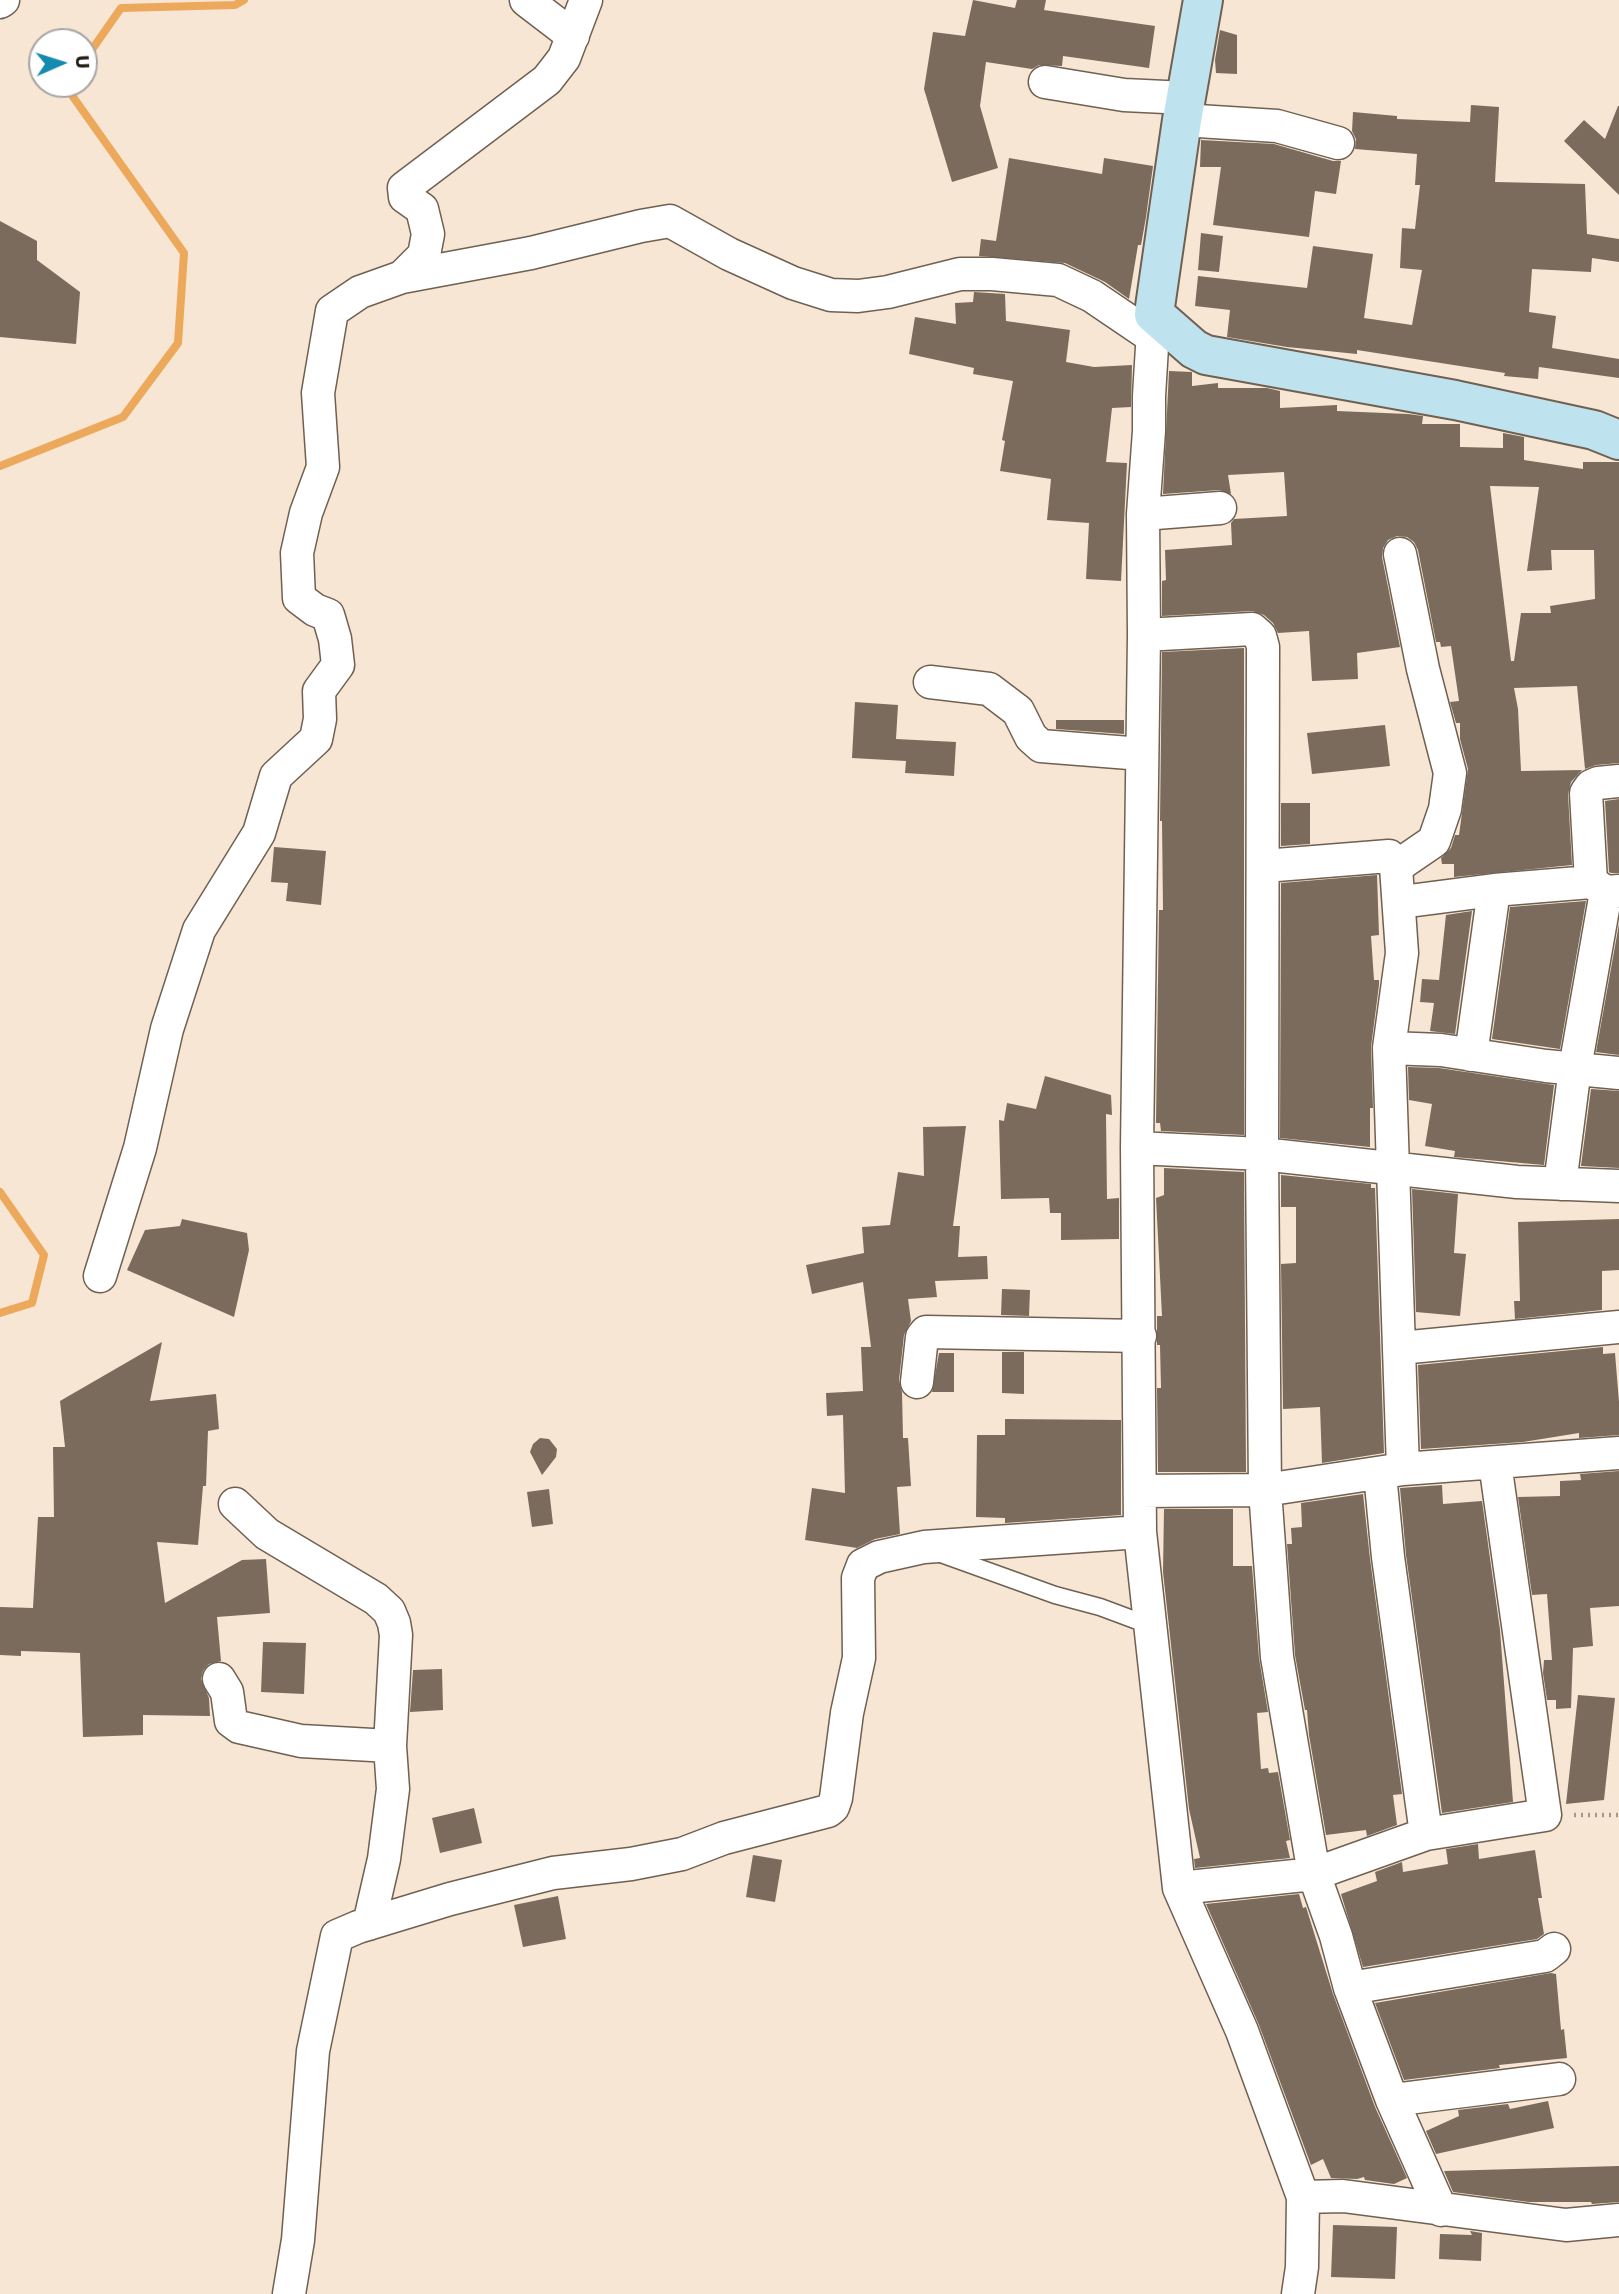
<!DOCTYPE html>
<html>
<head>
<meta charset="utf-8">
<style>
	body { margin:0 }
	#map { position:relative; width:1619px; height:2294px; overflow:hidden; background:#f8e6d4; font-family:"Work Sans",sans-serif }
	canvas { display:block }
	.north { position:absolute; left:28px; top:28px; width:70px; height:70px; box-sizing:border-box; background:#fff; border:2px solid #a7a5a2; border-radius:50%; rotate:87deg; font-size:19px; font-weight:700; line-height:28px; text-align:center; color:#231d17 }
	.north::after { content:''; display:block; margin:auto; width:24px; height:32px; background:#178baf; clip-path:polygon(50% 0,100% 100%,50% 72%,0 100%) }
</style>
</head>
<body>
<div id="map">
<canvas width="1619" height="2294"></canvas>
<div class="north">U</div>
</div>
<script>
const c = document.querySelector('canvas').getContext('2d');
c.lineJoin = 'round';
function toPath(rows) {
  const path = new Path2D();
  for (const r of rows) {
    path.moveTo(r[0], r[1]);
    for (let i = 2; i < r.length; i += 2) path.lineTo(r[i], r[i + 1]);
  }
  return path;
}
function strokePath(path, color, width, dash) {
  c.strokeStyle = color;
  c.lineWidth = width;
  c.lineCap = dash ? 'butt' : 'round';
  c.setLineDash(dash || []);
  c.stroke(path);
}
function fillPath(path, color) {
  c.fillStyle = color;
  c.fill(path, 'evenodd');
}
strokePath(toPath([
	[84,61,121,8,235,5,244,0],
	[0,466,123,417,178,343,184,253,66,87,68,84],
	[0,1192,44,1255,32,1303,0,1313]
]), '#eda95b', 8);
fillPath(toPath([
	[973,0,1015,8,1017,0,1046,0,1044,10,1155,26,1149,68,1063,56,1062,66,1039,65,1032,69,986,62,980,106,998,168,952,182,924,89,933,32,965,36],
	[1220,30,1237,35,1237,74,1216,73,1215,60],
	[1471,105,1499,107,1495,182,1585,184,1587,234,1619,239,1619,262,1592,258,1591,272,1532,269,1529,312,1556,316,1552,348,1619,359,1619,378,1539,367,1538,379,1504,376,1505,373,1357,350,1357,354,1287,347,1227,337,1230,310,1195,306,1198,276,1307,288,1313,246,1373,254,1364,318,1412,325,1422,270,1400,268,1402,228,1415,229,1420,185,1415,185,1417,154,1355,149,1356,139,1352,131,1353,112,1397,116,1397,119,1470,122],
	[1618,106,1619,106,1619,195,1564,141,1584,120,1605,139],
	[1201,140,1274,144,1333,161,1341,161,1336,194,1315,191,1309,237,1213,225,1221,167,1200,167],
	[1009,158,1102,174,1104,158,1153,166,1146,217,1141,245,1138,245,1129,299,1105,282,1065,263,979,256,981,239,996,241],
	[0,221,37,241,37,260,80,292,76,344,0,337],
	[1201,233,1223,236,1219,272,1198,270],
	[974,292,1005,294,1006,321,1070,330,1066,362,1094,367,1132,365,1131,407,1112,408,1106,462,1127,463,1121,581,1086,579,1089,523,1047,520,1051,479,1000,471,1005,441,1002,440,1013,381,973,374,974,368,909,354,915,317,956,324,955,303,973,302],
	[1169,371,1192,372,1192,386,1218,383,1218,388,1267,388,1280,391,1280,408,1337,405,1337,411,1408,414,1423,416,1422,424,1460,424,1460,447,1503,448,1503,433,1524,437,1524,460,1583,469,1583,462,1619,462,1619,763,1596,765,1585,769,1577,686,1514,688,1518,709,1521,771,1582,770,1571,782,1568,794,1572,865,1454,877,1454,864,1442,864,1441,858,1451,848,1455,835,1459,835,1468,769,1460,739,1460,723,1456,723,1450,702,1459,701,1451,646,1441,647,1440,642,1436,642,1418,550,1414,542,1407,537,1397,536,1388,540,1383,548,1382,557,1400,647,1357,653,1358,679,1312,681,1309,631,1278,633,1273,623,1264,615,1252,611,1162,616,1162,581,1166,580,1165,550,1232,545,1231,523,1234,519,1287,516,1284,472,1228,475,1231,494,1219,490,1163,494],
	[1490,486,1539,487,1527,571,1552,570,1551,550,1594,550,1595,599,1550,606,1551,613,1521,613,1514,661,1511,661],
	[1244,648,1244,1135,1161,1131,1160,1123,1156,1123,1159,910,1163,910,1162,821,1160,821,1162,652],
	[855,702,898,705,896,739,956,742,954,776,905,773,906,761,852,758],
	[1056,720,1124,720,1124,734,1056,729],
	[1385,725,1390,766,1312,774,1307,733],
	[1619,799,1619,873,1611,873,1609,872,1605,801],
	[1281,803,1310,803,1310,844,1281,846],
	[274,847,326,851,321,905,286,901,288,883,271,882],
	[1377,875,1379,935,1371,936,1374,980,1379,980,1379,985,1371,1047,1373,1108,1370,1108,1370,1147,1280,1138,1281,883],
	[1586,901,1560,1049,1492,1039,1510,907],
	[1472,911,1455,1034,1430,1031,1434,1003,1420,1002,1422,979,1439,980,1446,915],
	[1619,924,1619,1055,1596,1052],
	[1408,1067,1439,1068,1554,1085,1544,1165,1454,1157,1455,1151,1425,1146,1432,1104,1409,1100],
	[1045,1076,1111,1095,1112,1115,1106,1114,1107,1199,1119,1198,1119,1239,1061,1240,1061,1213,1050,1213,1049,1198,1001,1199,999,1120,1004,1121,1007,1103,1036,1109],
	[1591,1089,1619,1091,1619,1168,1581,1166],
	[966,1126,953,1226,960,1226,958,1257,987,1256,988,1279,935,1281,937,1297,908,1299,911,1321,904,1335,899,1380,902,1392,903,1438,908,1438,911,1486,897,1487,900,1534,875,1539,857,1548,805,1540,812,1488,845,1493,843,1415,827,1416,826,1393,863,1391,861,1347,871,1347,863,1282,812,1294,806,1265,864,1253,862,1227,890,1225,898,1172,924,1176,923,1127],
	[1164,1168,1244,1172,1246,1472,1158,1472,1157,1388,1161,1388,1160,1345,1157,1345,1157,1316,1162,1316,1156,1198,1164,1195],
	[1281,1175,1371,1184,1371,1188,1375,1188,1384,1453,1322,1463,1320,1407,1283,1409,1281,1264,1296,1263,1296,1207,1281,1207],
	[1412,1189,1458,1194,1454,1253,1466,1254,1460,1316,1416,1312],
	[182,1219,247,1233,249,1250,234,1317,127,1270,145,1230,180,1226],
	[1619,1219,1619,1270,1602,1271,1602,1310,1515,1319,1514,1301,1520,1301,1518,1222],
	[1002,1289,1030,1290,1029,1316,1001,1315],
	[162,1342,150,1401,216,1394,219,1429,208,1431,206,1486,203,1486,198,1545,157,1542,165,1603,242,1560,266,1559,270,1613,217,1617,221,1661,209,1664,203,1671,201,1679,209,1698,210,1716,143,1715,143,1735,83,1737,80,1653,21,1651,21,1656,0,1655,0,1607,33,1608,38,1517,54,1517,53,1447,65,1447,60,1401],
	[1603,1347,1603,1354,1615,1353,1619,1402,1619,1435,1579,1438,1579,1433,1523,1442,1421,1449,1418,1365],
	[1002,1352,1024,1352,1024,1394,1002,1393],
	[939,1353,954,1353,954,1392,932,1392],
	[1005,1419,1121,1420,1121,1515,1005,1523,1005,1518,976,1517,977,1435,1005,1435],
	[540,1438,549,1439,557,1449,556,1457,542,1475,530,1452,533,1444],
	[1619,1471,1619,1606,1590,1608,1593,1646,1573,1648,1571,1708,1556,1709,1556,1700,1547,1700,1543,1673,1544,1660,1552,1660,1547,1594,1532,1595,1518,1497,1560,1496,1560,1481,1581,1480,1580,1474],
	[1442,1485,1443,1504,1482,1501,1500,1630,1513,1802,1442,1813,1406,1555,1400,1488],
	[549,1489,553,1524,532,1527,527,1492],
	[1363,1494,1370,1559,1402,1794,1393,1795,1397,1825,1367,1836,1366,1830,1326,1835,1309,1735,1307,1710,1305,1710,1295,1655,1287,1544,1292,1544,1291,1528,1302,1527,1301,1503],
	[1164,1509,1233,1509,1233,1566,1252,1566,1259,1658,1268,1712,1257,1713,1261,1769,1268,1768,1269,1773,1278,1772,1290,1840,1286,1841,1290,1858,1195,1868,1194,1859,1200,1858,1189,1809,1163,1572],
	[263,1642,306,1643,304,1694,261,1692],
	[442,1669,443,1710,410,1712,413,1670],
	[1578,1695,1615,1698,1604,1800,1566,1804],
	[474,1808,482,1843,440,1853,432,1818],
	[1478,1844,1479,1859,1535,1850,1542,1898,1538,1898,1544,1934,1537,1939,1363,1967,1341,1894,1377,1881,1375,1872,1402,1862,1403,1872,1448,1864,1446,1849],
	[753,1855,782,1860,775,1902,746,1897],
	[1299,1894,1303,1908,1306,1907,1333,1994,1375,2107,1407,2178,1394,2184,1365,2180,1364,2177,1357,2179,1331,2178,1323,2159,1311,2165,1259,2025,1206,1904],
	[558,1896,566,1939,523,1947,514,1905],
	[1551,1973,1556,1974,1561,2030,1564,2029,1567,2058,1499,2065,1500,2068,1404,2080,1375,2003],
	[1548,2101,1554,2128,1436,2154,1426,2131,1459,2116,1458,2110,1508,2104,1510,2109],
	[1619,2166,1619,2202,1592,2204,1591,2202,1529,2202,1453,2192,1444,2171],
	[1333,2225,1397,2227,1395,2279,1331,2277],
	[1470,2231,1482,2233,1481,2261,1439,2259,1440,2234,1472,2235]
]), '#7a6b5c');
const lane = toPath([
	[941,1554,1055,1595,1100,1607,1151,1626]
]);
const street = toPath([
	[526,0,573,36],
	[0,2,3,0],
	[1045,82,1124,95,1186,98],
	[1182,120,1277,126,1338,143],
	[402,277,531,253,641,226,670,221,729,254,793,283,831,295,858,296,888,292,960,274,992,274,1058,280,1092,296,1151,336],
	[1154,314,1149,396,1149,431,1143,514,1144,635,1137,1148,1140,1532,1179,1888,1242,2031,1303,2197,1302,2267,1298,2294],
	[1143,514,1220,508],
	[1144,635,1252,629,1260,636,1263,647,1262,1154,1265,1490,1277,1657,1314,1874,1336,1936,1350,1988,1392,2100,1441,2210],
	[930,682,989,689,1018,711,1031,737,1041,746,1142,754],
	[1264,866,1389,856,1396,867,1402,953,1389,1048,1403,1469],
	[1396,867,1434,841,1445,809,1450,773,1423,669,1400,554],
	[1591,882,1586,793,1591,786,1598,783,1619,781],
	[1401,902,1494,890,1591,882,1606,892,1619,891],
	[1389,1048,1441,1050,1546,1066,1619,1073],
	[1471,1055,1494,890],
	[1137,1148,1262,1154,1517,1182,1619,1186],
	[1560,1184,1575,1068,1606,892],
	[100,1276,140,1148,167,1029,199,930,259,833,276,776,316,739,320,719,319,691,338,665,335,639,328,615,315,610,299,598,297,553,306,513,323,467,318,393,332,311,360,292,402,277,424,255,428,234,422,209,405,197,404,188,547,80,564,58,586,0],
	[1400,1348,1619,1327],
	[917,1382,922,1337,926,1332,1140,1336],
	[1380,1474,1388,1557,1426,1834,1545,1815,1495,1463],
	[1140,1491,1265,1490,1403,1469,1619,1453],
	[235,1504,267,1534,376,1599,389,1611,394,1623,396,1635,390,1746,393,1789,384,1859,369,1924],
	[219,1679,227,1692,231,1721,239,1727,301,1741,390,1746],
	[1179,1888,1314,1874,1426,1834],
	[1350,1988,1545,1956,1554,1949],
	[1392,2100,1559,2079],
	[1303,2197,1343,2196,1566,2225,1619,2220],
	[289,2294,298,2240,313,2051,337,1936,358,1927,450,1899,553,1873,631,1864,682,1854,724,1838,828,1811,833,1807,836,1798,847,1713,859,1658,858,1578,863,1565,879,1557,924,1547,1140,1532]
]);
const secondary = toPath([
	[1203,0,1182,120,1154,314,1194,349,1206,355,1455,400,1594,430,1619,440]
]);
strokePath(lane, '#6f6051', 19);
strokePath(street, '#6f6051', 35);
strokePath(secondary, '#6f6051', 42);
strokePath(toPath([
	[1574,1815,1619,1815]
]), '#a6998b', 4.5, [2, 5]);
strokePath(lane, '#fff', 16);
strokePath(street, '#fff', 32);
strokePath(secondary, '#bee3ef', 38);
</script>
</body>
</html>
